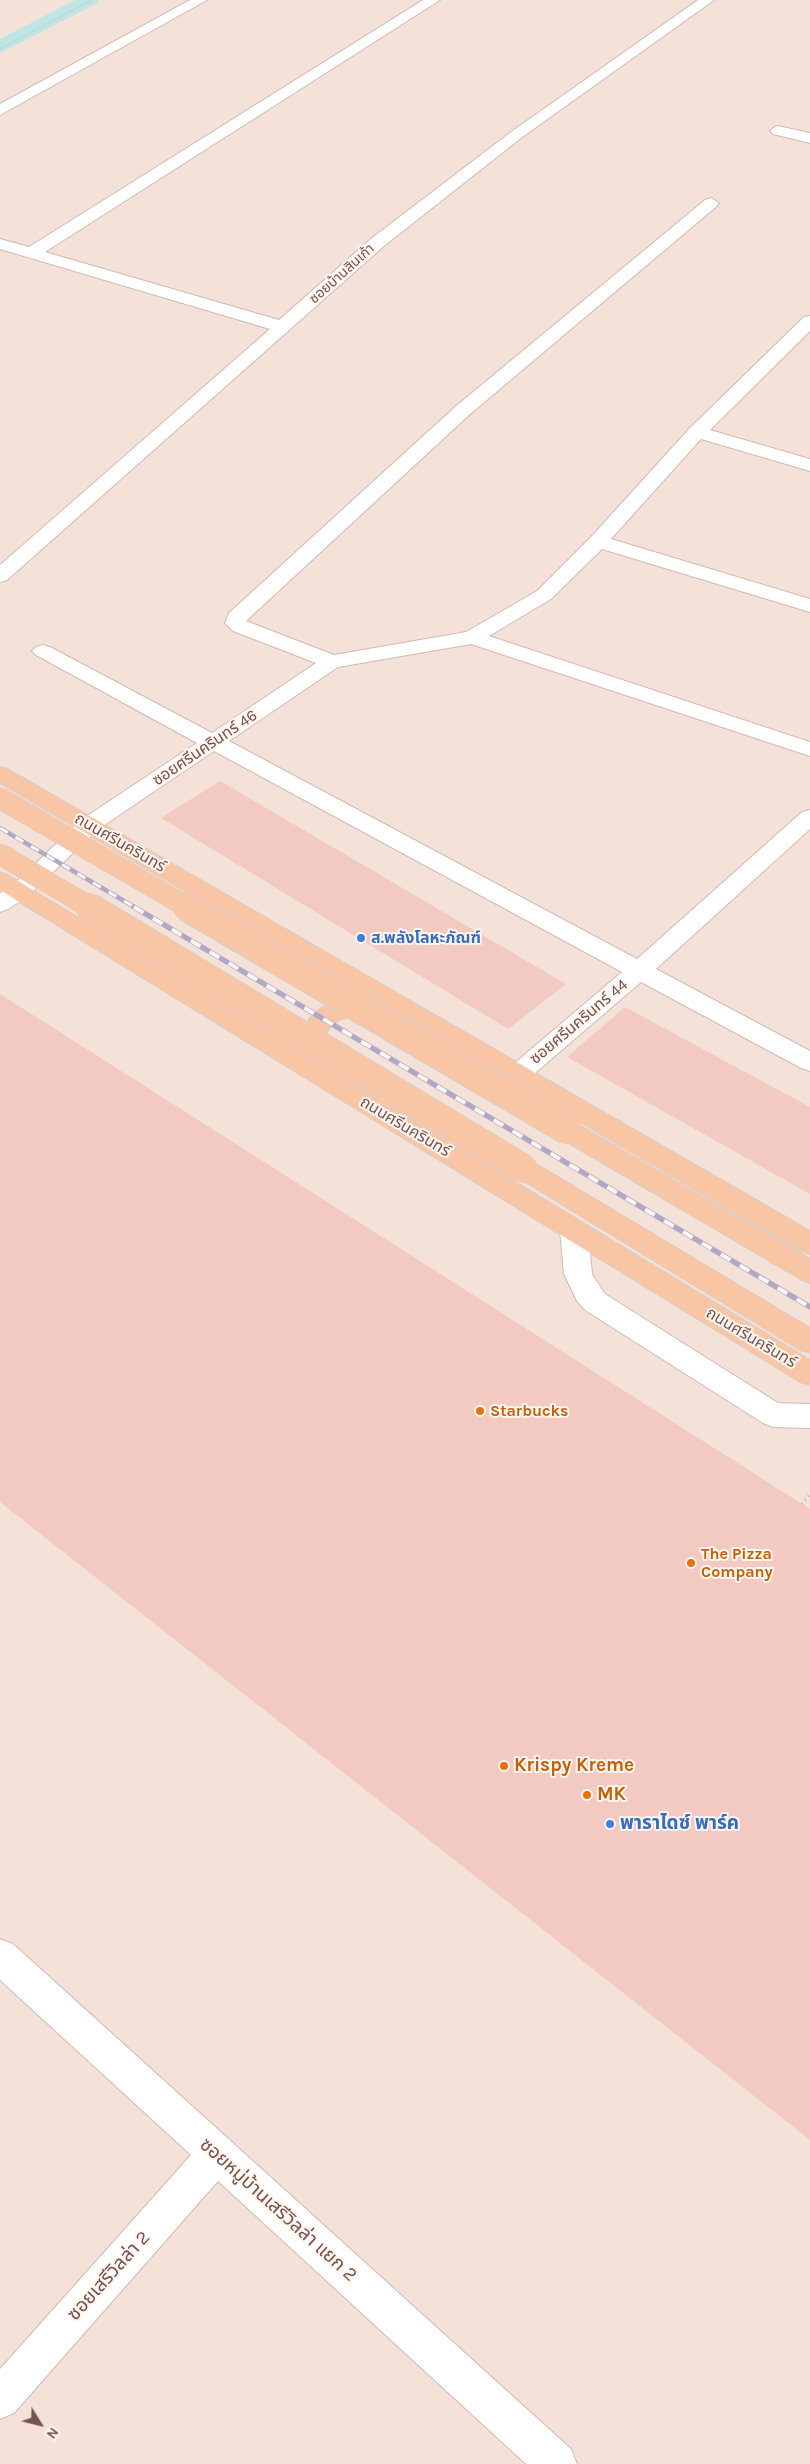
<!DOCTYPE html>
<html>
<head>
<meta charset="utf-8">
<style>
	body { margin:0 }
	#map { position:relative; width:810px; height:2464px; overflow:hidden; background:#fcf1eb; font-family:Karla,sans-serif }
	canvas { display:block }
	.north { position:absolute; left:15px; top:2399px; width:50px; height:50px; -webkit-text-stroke:4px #fff6f1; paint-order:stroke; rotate:126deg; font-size:14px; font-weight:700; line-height:20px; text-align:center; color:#78524d }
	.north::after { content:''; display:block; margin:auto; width:18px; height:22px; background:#78524d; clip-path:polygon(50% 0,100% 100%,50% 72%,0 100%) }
</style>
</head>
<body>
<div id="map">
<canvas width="810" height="2464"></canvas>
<div class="north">N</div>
</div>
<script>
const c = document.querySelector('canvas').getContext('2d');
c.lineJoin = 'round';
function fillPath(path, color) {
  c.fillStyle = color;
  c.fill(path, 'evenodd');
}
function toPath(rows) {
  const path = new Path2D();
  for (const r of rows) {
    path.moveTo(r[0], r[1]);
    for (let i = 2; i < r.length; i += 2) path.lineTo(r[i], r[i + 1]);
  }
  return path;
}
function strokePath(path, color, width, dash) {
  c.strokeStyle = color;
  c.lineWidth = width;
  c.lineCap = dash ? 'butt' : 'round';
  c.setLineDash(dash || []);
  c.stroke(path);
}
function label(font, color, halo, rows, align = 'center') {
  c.font = font + ' Karla,"Noto Sans Thai",sans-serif';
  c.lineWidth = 4;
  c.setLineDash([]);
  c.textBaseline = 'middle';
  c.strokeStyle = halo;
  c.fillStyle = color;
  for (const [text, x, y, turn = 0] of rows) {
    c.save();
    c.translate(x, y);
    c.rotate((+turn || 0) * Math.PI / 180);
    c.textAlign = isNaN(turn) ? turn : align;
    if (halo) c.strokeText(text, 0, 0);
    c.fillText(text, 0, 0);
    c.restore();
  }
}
fillPath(toPath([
	[0,0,810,0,810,2464,0,2464]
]), '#f4e2d9');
fillPath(toPath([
	[75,0,99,0,96,4,0,53,0,39,75,0]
]), '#bee7e3');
fillPath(toPath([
	[220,781,566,984,508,1029,161,818],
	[0,994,810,1509,810,2140,0,1502],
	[625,1007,810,1107,810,1194,567,1057]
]), '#f2cac2');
const minor = toPath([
	[190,0,207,0,0,115,0,104,190,0],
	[423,0,440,0,45,252,279,320,372,238,511,132,698,0,714,0,521,138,384,246,7,580,0,582,0,565,270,329,0,249,0,239,29,247,423,0],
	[778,126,810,133,810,143,773,134,770,131,773,128,778,126],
	[711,198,719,203,717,206,469,415,246,621,334,655,466,632,537,591,591,537,690,428,804,317,810,316,810,331,710,430,810,459,810,471,701,439,611,539,810,599,810,612,602,549,551,599,489,636,810,742,810,756,471,644,338,667,229,741,637,959,802,812,810,810,810,829,656,969,810,1051,810,1071,801,1068,641,982,527,1080,518,1083,509,1080,505,1074,509,1068,622,972,214,751,97,830,27,897,8,909,0,912,0,893,11,887,81,820,197,743,36,655,32,651,36,647,43,645,50,647,212,733,316,663,233,631,225,623,229,613,455,407,705,200,711,198],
	[574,1220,584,1223,588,1230,592,1274,605,1294,778,1403,810,1404,810,1428,773,1427,763,1423,585,1310,577,1301,564,1274,560,1230,564,1223,574,1220],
	[0,1939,13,1944,571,2449,577,2464,526,2464,218,2181,14,2413,0,2419,0,2369,191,2155,0,1980,0,1939]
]);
const major = toPath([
	[0,767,8,769,810,1231,810,1254,800,1251,386,1009,383,1016,374,1018,346,1018,339,1020,328,1030,324,1038,325,1046,334,1062,329,1069,810,1360,810,1385,800,1382,0,890,0,872,8,875,303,1053,298,1038,310,1018,321,1008,345,1001,373,1001,0,783,0,767],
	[567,1121,576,1123,810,1259,810,1283,800,1279,558,1137,554,1130,558,1123,567,1121],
	[524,1159,533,1162,810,1328,810,1353,800,1350,515,1176,511,1169,515,1162,524,1159]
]);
strokePath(minor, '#d2b9b2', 2);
strokePath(major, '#d9cfcd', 2);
strokePath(toPath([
	[0,49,91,0]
]), '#d8aca5', 2, [0.5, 2]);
strokePath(toPath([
	[802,1504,810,1494]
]), '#d8aca5', 3, [1, 4]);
fillPath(minor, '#fff');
fillPath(major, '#f9c6a5');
const railFar1 = toPath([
	[0,828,136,908]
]);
const rail = toPath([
	[134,907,810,1307]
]);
strokePath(railFar1, '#b1a8c8', 4.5);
strokePath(rail, '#b1a8c8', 5.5);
strokePath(railFar1, '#fff6f1', 3, [9]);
strokePath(rail, '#fff6f1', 4, [11]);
const majorBridgeFar1 = toPath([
	[0,798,189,908],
	[0,854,91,908]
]);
const majorBridge = toPath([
	[89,907,524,1169],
	[187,907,567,1130]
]);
strokePath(majorBridgeFar1, '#d9cfcd', 22, []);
strokePath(majorBridge, '#d9cfcd', 30, []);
strokePath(majorBridgeFar1, '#f9c6a5', 21);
strokePath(majorBridge, '#f9c6a5', 28);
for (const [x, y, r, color] of [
	[361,938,5,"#3f7fe0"],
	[480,1411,5,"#e8710a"],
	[691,1563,5,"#e8710a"],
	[504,1766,5,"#e8710a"],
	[587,1795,5,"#e8710a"],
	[610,1824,5,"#3f7fe0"]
]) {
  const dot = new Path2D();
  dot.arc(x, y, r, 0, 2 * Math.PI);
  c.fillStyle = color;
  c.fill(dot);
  strokePath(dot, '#fff6f1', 2);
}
label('14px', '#78524d', '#fff6f1', [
	["ซอยบ้านสินเก้า",342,274,-42]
]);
label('16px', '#78524d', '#fff6f1', [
	["ซอยศรีนครินทร์ 46",205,748,-34],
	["ถนนศรีนครินทร์",120,843,30],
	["ซอยศรีนครินทร์ 44",579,1022,-40],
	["ถนนศรีนครินทร์",405,1127,31],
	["ถนนศรีนครินทร์",751,1338,31]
]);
label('bold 16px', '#366cbe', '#fff6f1', [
	["ส.พลังโลหะภัณฑ์",371,938]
], 'left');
label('bold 16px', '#c56008', '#fff6f1', [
	["Starbucks",490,1411],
	["The Pizza",701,1554],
	["Company",701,1572]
], 'left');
label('bold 19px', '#c56008', '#fff6f1', [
	["Krispy Kreme",514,1766],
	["MK",597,1795]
], 'left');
label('bold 19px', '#366cbe', '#fff6f1', [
	["พาราไดซ์ พาร์ค",620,1824]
], 'left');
label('19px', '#78524d', '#fff6f1', [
	["ซอยหมู่บ้านเสรีวิลล่า แยก 2",278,2210,42],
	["ซอยเสรีวิลล่า 2",109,2276,-48]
]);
</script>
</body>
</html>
